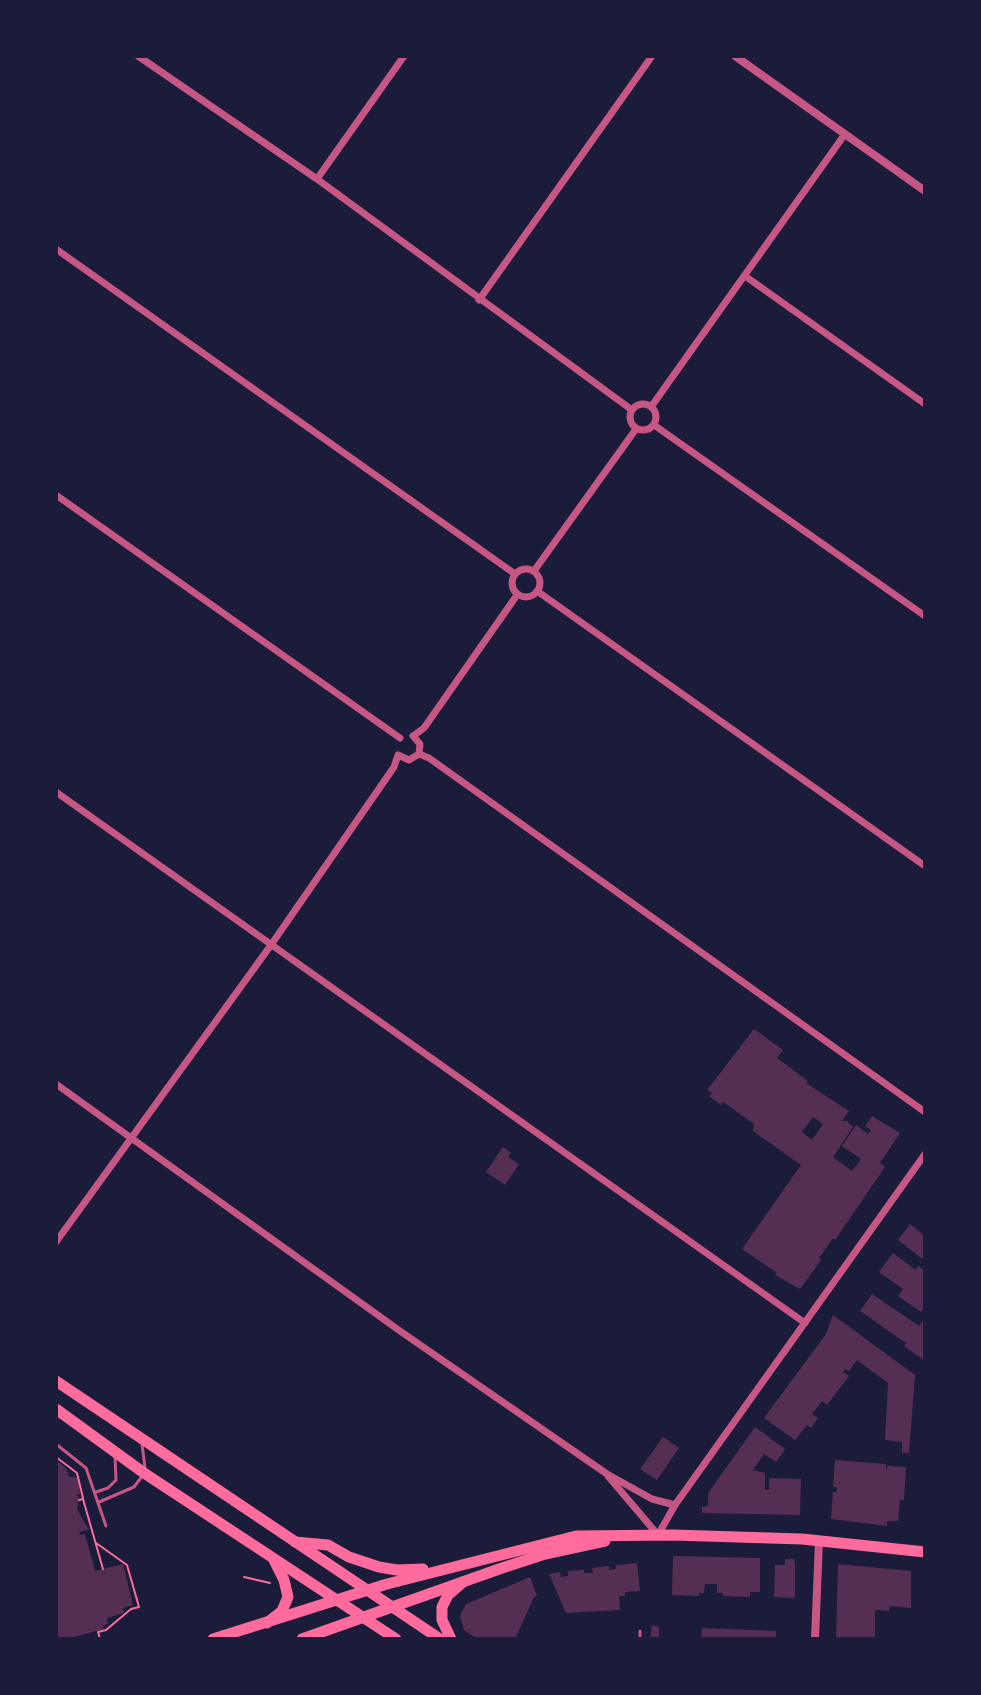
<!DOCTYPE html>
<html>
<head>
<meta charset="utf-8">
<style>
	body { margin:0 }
	#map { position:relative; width:981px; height:1695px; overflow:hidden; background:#1b1b3a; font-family:Manrope,sans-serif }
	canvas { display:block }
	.frame { position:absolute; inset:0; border:58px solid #1b1b3a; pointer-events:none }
</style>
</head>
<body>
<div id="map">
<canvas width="981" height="1695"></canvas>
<div class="frame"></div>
</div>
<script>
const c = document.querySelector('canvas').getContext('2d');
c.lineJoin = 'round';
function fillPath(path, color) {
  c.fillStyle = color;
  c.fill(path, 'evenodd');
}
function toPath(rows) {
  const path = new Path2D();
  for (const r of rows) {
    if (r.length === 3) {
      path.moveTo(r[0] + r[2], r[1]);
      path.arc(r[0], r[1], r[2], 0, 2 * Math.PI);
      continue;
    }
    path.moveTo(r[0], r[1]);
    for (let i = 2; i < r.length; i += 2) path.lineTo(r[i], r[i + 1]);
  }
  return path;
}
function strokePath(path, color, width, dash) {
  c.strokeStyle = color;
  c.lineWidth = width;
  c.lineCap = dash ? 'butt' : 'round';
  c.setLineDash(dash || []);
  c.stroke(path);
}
fillPath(toPath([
	[754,1029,783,1050,777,1058,808,1081,806,1083,849,1111,842,1121,847,1121,853,1127,833,1157,852,1171,861,1159,842,1146,856,1125,868,1134,871,1130,865,1126,872,1116,900,1133,880,1163,885,1167,835,1240,833,1238,819,1258,821,1260,800,1289,775,1275,777,1273,742,1249,801,1165,753,1131,754,1124,723,1102,721,1105,709,1096,712,1093,707,1090],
	[813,1117,823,1124,812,1140,802,1132],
	[503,1147,511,1153,508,1157,519,1164,505,1185,486,1172],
	[910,1224,925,1236,925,1261,898,1240],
	[893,1253,916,1270,918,1266,925,1271,925,1307,921,1312,898,1296,903,1289,879,1272],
	[872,1294,919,1326,925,1318,925,1361,904,1346,906,1343,860,1311],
	[833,1315,915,1375,909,1453,902,1453,902,1442,885,1440,888,1383,857,1360,849,1371,845,1369,843,1372,849,1376,827,1405,822,1401,812,1414,818,1418,811,1428,807,1425,795,1440,764,1418,826,1334],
	[755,1427,785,1449,776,1462,764,1454,753,1470,765,1473,765,1490,769,1490,769,1478,801,1479,800,1515,702,1513,702,1507,708,1506,708,1493],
	[663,1437,679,1448,657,1480,640,1469],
	[835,1460,886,1464,886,1469,888,1466,906,1467,904,1500,900,1500,898,1521,887,1521,887,1526,831,1519,833,1492,837,1492,837,1487,833,1487],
	[58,1462,66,1468,69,1477,78,1477,80,1494,76,1495,79,1497,77,1509,89,1530,79,1532,80,1535,85,1534,95,1571,123,1564,133,1605,123,1608,124,1613,107,1618,108,1624,103,1625,104,1629,66,1639,59,1639,56,1629,56,1463],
	[673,1556,760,1558,760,1592,750,1592,750,1597,723,1596,723,1593,717,1593,717,1584,705,1584,704,1593,699,1593,699,1596,672,1595],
	[785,1559,794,1559,795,1562,795,1598,774,1597,775,1565,785,1565],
	[637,1563,640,1591,625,1592,625,1596,619,1596,620,1610,566,1613,549,1574,560,1572,561,1577,568,1576,568,1571,584,1570,584,1573,593,1573,592,1568,609,1566,609,1570,616,1569,616,1565],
	[838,1564,911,1571,911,1608,890,1606,889,1611,875,1610,875,1639,836,1639],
	[530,1577,537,1596,534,1597,515,1639,477,1639,464,1630,460,1616,466,1604],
	[652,1625,659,1627,659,1639,650,1639],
	[702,1628,776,1631,776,1639,701,1639]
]), '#542f53');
strokePath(toPath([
	[56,1457,77,1473,83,1498],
	[79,1500,83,1499,103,1569],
	[96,1543,127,1565,139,1607,131,1609,106,1630,98,1632,100,1639],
	[244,1577,270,1583]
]), '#ff6b9d', 2);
strokePath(toPath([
	[56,1444,86,1468,106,1526],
	[142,1444,145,1468],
	[96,1492,108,1488,116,1480,115,1456],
	[99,1502,134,1487,143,1475],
	[640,1631,640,1639]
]), '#c65784', 3);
strokePath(toPath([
	[138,56,317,179,632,410],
	[317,179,404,56],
	[56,249,515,574],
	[745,276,925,404],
	[479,300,652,56],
	[643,417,13],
	[651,407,845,134],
	[654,425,925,616],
	[56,495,400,738],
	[526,583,14],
	[534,571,636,429],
	[537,591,925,866],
	[413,736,424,728,517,595],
	[413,736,420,744,419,754],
	[419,754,429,758,925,1112],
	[398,755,409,760,419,754],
	[56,792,805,1323],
	[56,1084,400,1331,607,1474,652,1499,675,1505],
	[56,1242,271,945,394,767,398,755],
	[608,1476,658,1535,675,1505,925,1154]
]), '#c65784', 7);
strokePath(toPath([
	[735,56,925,191],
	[815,1639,819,1541]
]), '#c65784', 8);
strokePath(toPath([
	[295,1542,328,1545,349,1557,379,1567,397,1570,423,1569],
	[213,1639,387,1584,576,1536,673,1535,802,1539,925,1552],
	[302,1639,502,1568,545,1554,605,1541]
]), '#ff6b9d', 11);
strokePath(toPath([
	[56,1381,440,1639],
	[56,1409,144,1473,396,1639],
	[267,1623,282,1611,288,1597,284,1580,274,1560],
	[451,1639,442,1620,442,1607,448,1595,463,1582]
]), '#ff6b9d', 11);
</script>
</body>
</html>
